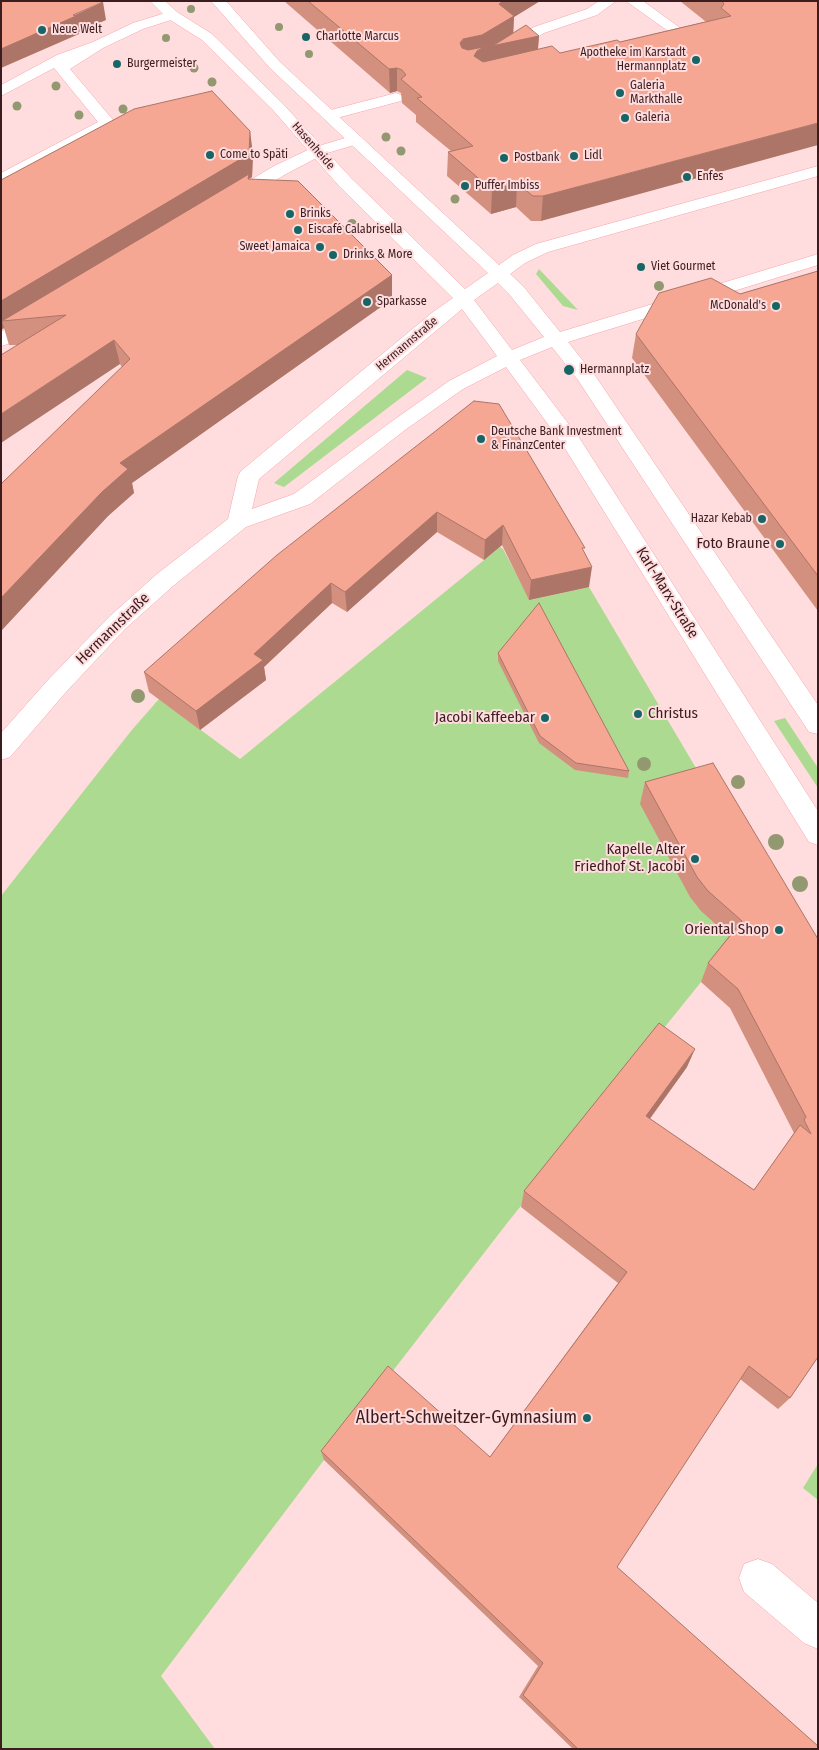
<!DOCTYPE html>
<html>
<head>
<meta charset="utf-8">
<style>
	body { margin:0 }
	#map { position:relative; width:819px; height:1750px; overflow:hidden; background:#ffdcdd; font-family:"Fira Sans Condensed",sans-serif }
	canvas { display:block }
	.frame { position:absolute; inset:0; border:2px solid #3b1c1f; pointer-events:none }
</style>
</head>
<body>
<div id="map">
<canvas width="819" height="1750"></canvas>
<div class="frame"></div>
</div>
<script>
const c = document.querySelector('canvas').getContext('2d');
c.lineJoin = 'round';
function fillPath(path, color) {
  c.fillStyle = color;
  c.fill(path, 'evenodd');
}
function toPath(rows) {
  const path = new Path2D();
  for (const r of rows) {
    path.moveTo(r[0], r[1]);
    for (let i = 2; i < r.length; i += 2) path.lineTo(r[i], r[i + 1]);
  }
  return path;
}
function strokePath(path, color, width, dash) {
  c.strokeStyle = color;
  c.lineWidth = width;
  c.lineCap = dash ? 'butt' : 'round';
  c.setLineDash(dash || []);
  c.stroke(path);
}
function label(font, color, halo, rows, align = 'center') {
  c.font = font + ' "Fira Sans Condensed",sans-serif';
  c.lineWidth = 4;
  c.setLineDash([]);
  c.textBaseline = 'middle';
  c.strokeStyle = halo;
  c.fillStyle = color;
  for (const [text, x, y, turn = 0] of rows) {
    c.save();
    c.translate(x, y);
    c.rotate((+turn || 0) * Math.PI / 180);
    c.textAlign = isNaN(turn) ? turn : align;
    if (halo) c.strokeText(text, 0, 0);
    c.fillText(text, 0, 0);
    c.restore();
  }
}
fillPath(toPath([
	[539,269,578,310,563,306,536,274],
	[407,370,427,378,284,487,274,483],
	[500,547,503,549,530,600,589,587,771,895,508,1222,324,1460,161,1676,215,1749,1,1749,1,896,131,731,159,699,240,759],
	[785,718,818,768,818,788,774,721],
	[818,1464,818,1500,803,1488]
]), '#acda91');
const minor = toPath([
	[599,1,616,1,597,15,544,33,508,55,503,56,498,55,496,52,534,27,587,9,599,1],
	[626,1,643,1,687,33,685,36,680,37,675,36,626,1],
	[172,11,177,12,179,15,177,18,143,29,103,48,70,69,113,120,115,123,113,126,1,185,1,173,98,122,54,68,1,96,1,85,57,55,93,42,133,23,172,11],
	[396,93,401,95,404,98,401,101,329,120,323,118,321,115,323,112,396,93],
	[355,135,361,137,363,140,361,143,324,154,286,174,239,202,233,203,227,202,225,198,227,194,274,166,312,148,355,135],
	[39,311,46,313,48,317,46,321,8,344,1,346,1,332,32,313,39,311],
	[758,1559,772,1564,818,1603,818,1649,804,1643,744,1592,739,1578,744,1564,758,1559]
]);
const major = toPath([
	[150,1,165,1,177,12,212,34,283,104,351,178,465,289,488,273,270,68,211,1,226,1,280,62,499,265,513,255,536,244,818,166,818,176,548,252,525,263,510,274,523,286,560,332,818,254,818,265,568,342,596,377,818,705,818,734,809,732,578,380,552,347,520,360,580,439,818,811,818,845,809,842,561,442,506,367,463,389,405,430,310,504,246,527,173,586,125,629,66,692,10,757,1,760,1,733,48,680,109,617,157,574,228,519,238,476,241,471,433,312,453,298,339,186,273,110,202,40,167,18,150,1],
	[498,283,509,294,544,337,512,350,474,300,498,283],
	[462,309,497,356,449,381,391,422,294,494,252,509,259,479,462,309]
]);
strokePath(minor, '#f6a4aa', 1);
strokePath(major, '#f6a4aa', 1);
fillPath(minor, '#fff');
fillPath(major, '#fff');
c.fillStyle = '#929970';
for (const [x, y, r] of [
	[191,9,4],
	[279,27,4],
	[166,38,4],
	[309,54,4],
	[194,68,4.5],
	[212,82,4.5],
	[56,86,4.5],
	[17,106,4.5],
	[123,109,4.5],
	[79,115,4.5],
	[386,137,4.5],
	[401,151,4.5],
	[455,199,4.5],
	[352,224,5],
	[659,286,5],
	[138,696,7],
	[644,764,7],
	[738,782,7],
	[776,842,8],
	[800,884,8]
]) {
  c.beginPath();
  c.arc(x, y, r, 0, 2 * Math.PI);
  c.fill();
}
fillPath(toPath([
	[284,1,540,1,514,17,513,33,539,36,538,49,560,53,620,42,708,21,705,21,680,1,818,1,541,221,531,221,516,207,491,214,447,176,448,152,451,151,416,122,416,115,402,103,401,93,397,91,390,93],
	[253,154,252,177,249,179,392,275,392,299,132,483,134,493,108,516,1,631,1,484,122,367,120,364,18,345,9,345,4,328,1,330,1,180],
	[818,271,818,611,632,358,636,334,740,294],
	[474,401,584,552,589,587,529,600,502,545,484,560,437,532,347,612,332,603,264,667,266,680,200,730,149,692,144,672],
	[498,653,629,771,628,778,575,770,539,743,498,661],
	[645,782,818,939,818,1357,790,1398,778,1409,740,1379,617,1567,818,1749,573,1749,519,1697,538,1666,324,1460,321,1451,490,1457,618,1283,521,1207,524,1191,687,1067,650,1119,754,1190,794,1133,730,1008,701,982,708,963,729,936,701,911,690,897,640,804]
]), '#d3907e');
fillPath(toPath([
	[503,1,540,1,514,17,513,38,539,36,537,59,463,62,460,43,499,4],
	[103,2,106,20,79,32,79,34,1,68,1,49],
	[397,68,397,91,390,93,389,69],
	[818,123,818,145,541,221,543,196],
	[250,131,253,154,252,177,2,321,4,328,1,330,1,301],
	[517,183,516,207,491,214,492,190],
	[392,275,392,299,132,483,134,493,108,516,1,631,1,598,120,463],
	[114,340,120,364,1,443,1,414],
	[437,512,437,532,347,612,345,592],
	[503,525,502,545,484,560,485,540],
	[592,567,589,587,529,600,531,580],
	[331,583,332,603,264,667,266,680,200,730,196,711,254,654],
	[695,1049,687,1067,639,1133,646,1116]
]), '#ac7567');
const building = toPath([
	[1,1,100,1,103,2,73,15,76,16,1,49,1,1],
	[308,1,503,1,499,4,514,16,482,35,463,39,460,43,462,48,468,50,494,45,526,25,539,36,482,48,477,51,474,56,483,62,552,46,560,53,617,40,620,42,731,16,721,8,724,4,722,1,818,1,818,123,543,196,533,196,517,183,492,190,448,152,473,146,417,98,422,97,401,79,406,75,402,70,397,68,389,69,308,1],
	[212,91,250,131,249,154,1,301,1,180,134,109,212,91],
	[249,174,248,179,298,181,392,275,120,463,128,469,102,492,1,598,1,484,130,359,114,340,1,414,1,355,66,315,2,321,249,174],
	[818,271,818,576,636,334,659,293,711,278,740,294,818,271],
	[474,401,499,404,585,548,582,548,592,567,531,580,503,525,485,540,437,512,345,592,331,583,254,654,263,660,196,711,144,672,277,555,474,401],
	[539,603,629,771,576,763,540,736,498,653,539,603],
	[713,763,818,939,818,1357,790,1398,749,1366,617,1567,818,1746,818,1749,578,1749,523,1695,543,1663,321,1451,388,1366,490,1457,627,1272,524,1191,659,1023,695,1049,646,1116,754,1190,800,1125,811,1134,804,1120,806,1117,738,989,708,963,742,921,708,891,697,877,645,782,713,763]
]);
fillPath(building, '#f5a793');
strokePath(building, '#ac7567', 1);
for (const [x, y, r, color] of [
	[42,30,5,"#176565"],
	[306,37,5,"#176565"],
	[696,60,5,"#176565"],
	[117,64,5,"#176565"],
	[620,93,5,"#176565"],
	[625,118,5,"#176565"],
	[210,155,5,"#176565"],
	[574,156,5,"#176565"],
	[504,158,5,"#176565"],
	[687,177,5,"#176565"],
	[465,186,5,"#176565"],
	[290,214,5,"#176565"],
	[298,230,5,"#176565"],
	[320,247,5,"#176565"],
	[333,255,5,"#176565"],
	[641,267,5,"#176565"],
	[367,302,5,"#176565"],
	[776,306,5,"#176565"],
	[569,370,6,"#176565"],
	[481,439,5,"#176565"],
	[762,519,5,"#176565"],
	[780,544,5,"#176565"],
	[638,714,5,"#176565"],
	[545,718,5,"#176565"],
	[695,859,5,"#176565"],
	[779,930,5,"#176565"],
	[587,1418,5,"#176565"]
]) {
  const dot = new Path2D();
  dot.arc(x, y, r, 0, 2 * Math.PI);
  c.fillStyle = color;
  c.fill(dot);
  strokePath(dot, '#ffdcdd', 2);
}
label('12px', '#3b1c1f', '#ffdcdd', [
	["Neue Welt",52,30],
	["Charlotte Marcus",316,37],
	["Apotheke im Karstadt",686,53,"right"],
	["Hermannplatz",686,67,"right"],
	["Burgermeister",127,64],
	["Galeria",630,86],
	["Markthalle",630,100],
	["Galeria",635,118],
	["Come to Späti",220,155],
	["Lidl",584,156],
	["Postbank",514,158],
	["Enfes",697,177],
	["Puffer Imbiss",475,186],
	["Brinks",300,214],
	["Eiscafé Calabrisella",308,230],
	["Sweet Jamaica",310,247,"right"],
	["Drinks & More",343,255],
	["Viet Gourmet",651,267],
	["Sparkasse",377,302],
	["McDonald's",766,306,"right"],
	["Hermannplatz",580,370],
	["Deutsche Bank Investment",491,432],
	["& FinanzCenter",491,446],
	["Hazar Kebab",752,519,"right"]
], 'left');
label('12px', '#3b1c1f', '#ffdcdd', [
	["Hasenheide",313,146,49],
	["Hermannstraße",407,344,-40]
]);
label('15px', '#3b1c1f', '#ffdcdd', [
	["Foto Braune",770,544],
	["Christus",648,714,"left"],
	["Jacobi Kaffeebar",535,718],
	["Kapelle Alter",685,850],
	["Friedhof St. Jacobi",685,867],
	["Oriental Shop",769,930]
], 'right');
label('15px', '#3b1c1f', '#ffdcdd', [
	["Karl-Marx-Straße",667,593,58],
	["Hermannstraße",113,629,-44]
]);
label('18px', '#3b1c1f', '#ffdcdd', [
	["Albert-Schweitzer-Gymnasium",577,1418]
], 'right');
</script>
</body>
</html>
